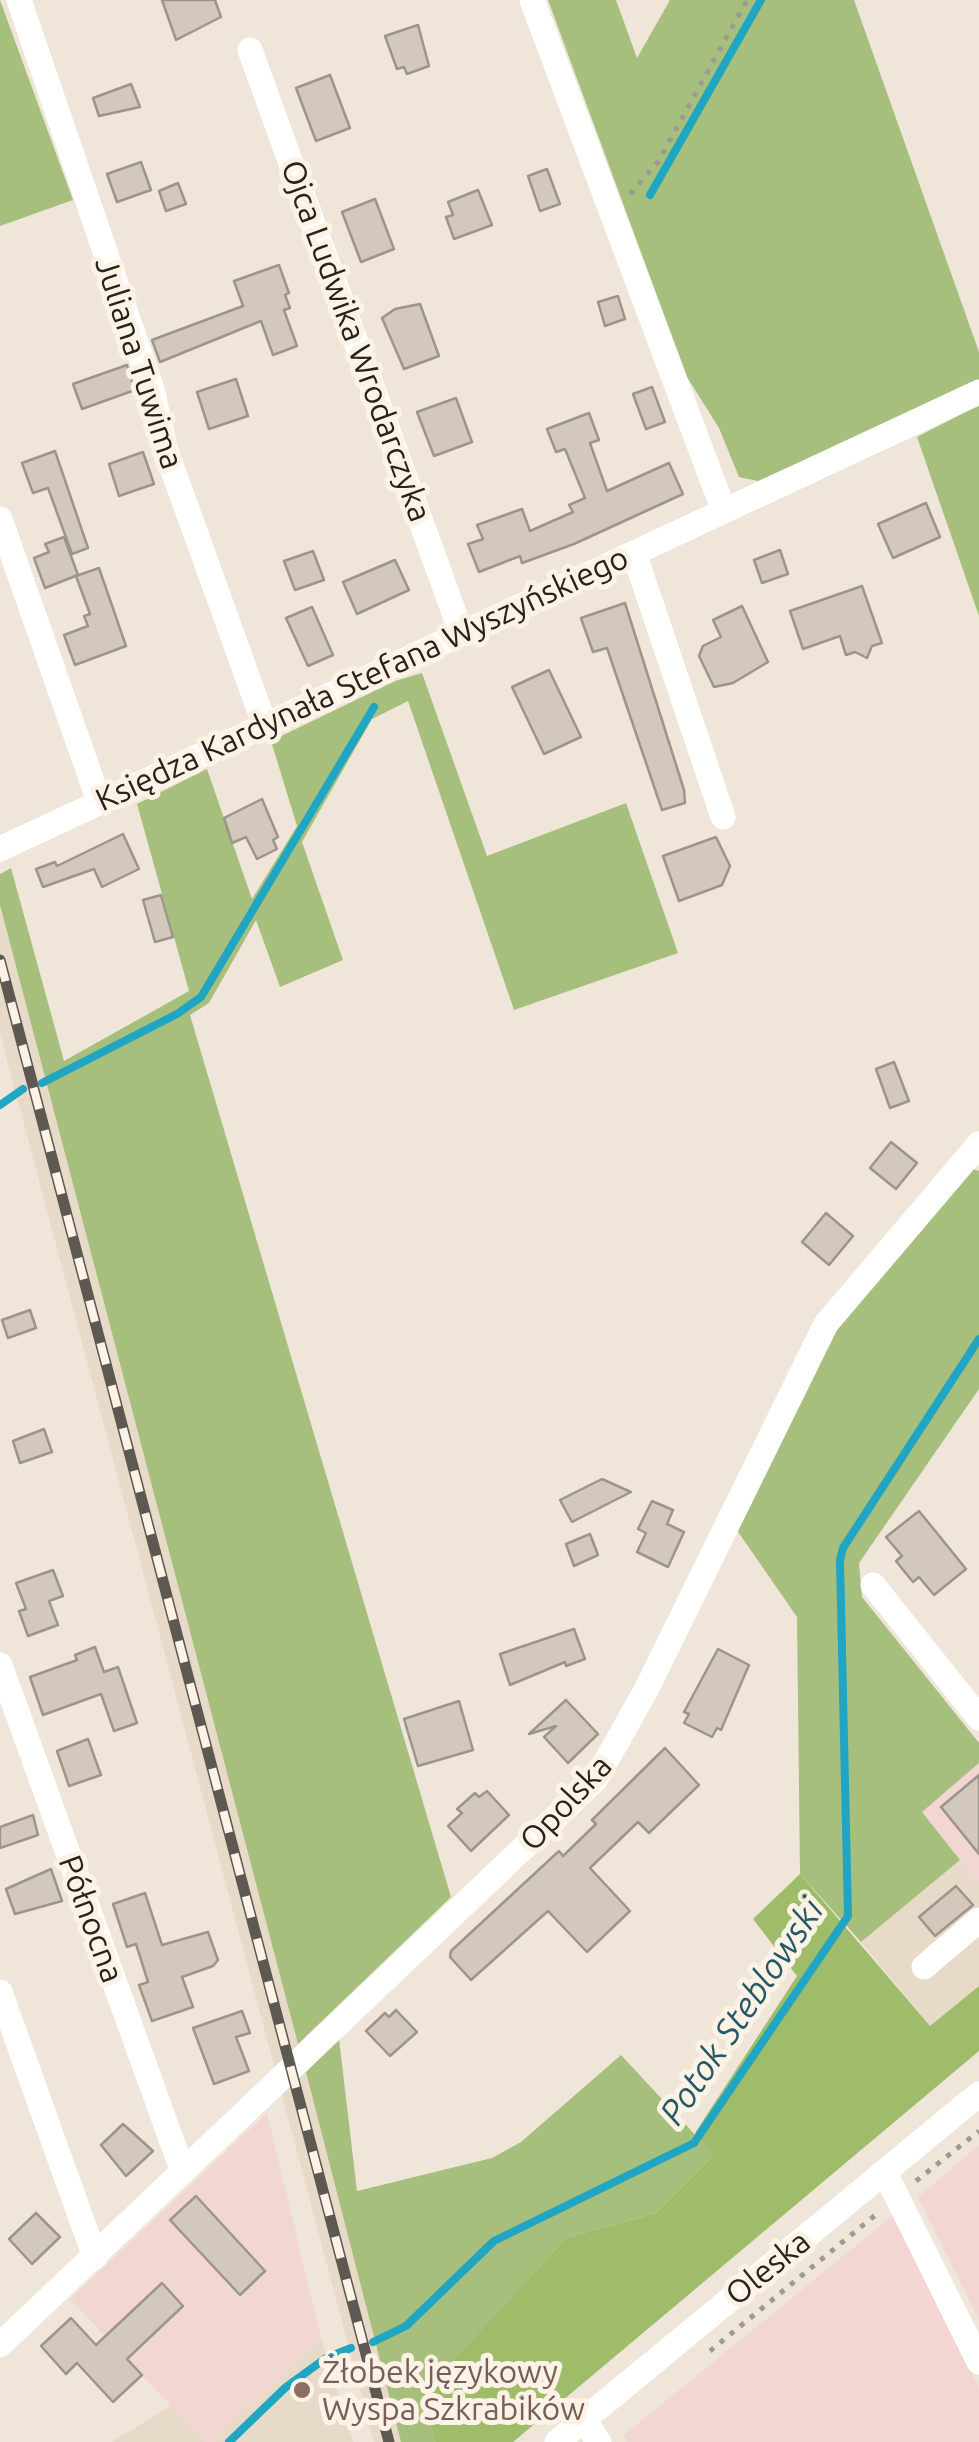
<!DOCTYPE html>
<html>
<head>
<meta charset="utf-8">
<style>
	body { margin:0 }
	canvas { display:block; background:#efe6d9 }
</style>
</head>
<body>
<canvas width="979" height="2442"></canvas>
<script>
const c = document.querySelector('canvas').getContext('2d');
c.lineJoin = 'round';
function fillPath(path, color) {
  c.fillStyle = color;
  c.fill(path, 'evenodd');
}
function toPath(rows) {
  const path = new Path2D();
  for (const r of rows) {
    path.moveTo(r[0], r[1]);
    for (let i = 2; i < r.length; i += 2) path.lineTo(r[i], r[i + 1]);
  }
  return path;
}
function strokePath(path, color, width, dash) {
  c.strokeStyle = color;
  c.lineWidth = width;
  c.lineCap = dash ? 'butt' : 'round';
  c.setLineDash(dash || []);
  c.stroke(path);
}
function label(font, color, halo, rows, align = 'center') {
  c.font = font + ' Ubuntu,sans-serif';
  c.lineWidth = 10;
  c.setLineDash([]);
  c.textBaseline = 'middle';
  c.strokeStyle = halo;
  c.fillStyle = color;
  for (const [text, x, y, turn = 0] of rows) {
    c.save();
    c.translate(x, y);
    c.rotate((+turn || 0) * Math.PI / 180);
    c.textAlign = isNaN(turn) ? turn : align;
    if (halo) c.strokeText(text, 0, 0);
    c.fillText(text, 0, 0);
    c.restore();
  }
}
fillPath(toPath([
	[979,1763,979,1883,921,1812],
	[267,2113,321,2338,214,2442,205,2442,70,2299],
	[979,2145,979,2320,918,2197],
	[897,2212,979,2388,979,2442,627,2442,624,2435]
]), '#f1d6d2');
fillPath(toPath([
	[0,905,364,2288,401,2442,374,2442,0,1034],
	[960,1860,979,1883,979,1986,930,2026,861,1942],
	[321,2338,353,2442,214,2442],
	[171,2406,205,2442,111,2442]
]), '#e8dac8');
fillPath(toPath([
	[0,0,73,200,0,226],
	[548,0,616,0,637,58,670,0,854,0,979,352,979,381,758,481,739,477,719,428,687,377],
	[979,405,979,616,917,437],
	[422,673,487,856,626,803,678,953,514,1010,408,701,372,719,302,842,343,960,280,987,256,920,209,1003,190,1015,451,1897,298,2044,0,905,0,874,11,868,64,1061,189,991,137,804,207,769,252,899,297,826,271,741,395,681],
	[973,1169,979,1171,979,1389,859,1563,862,1597,979,1743,979,1763,922,1812,960,1860,861,1942,800,1874,797,1617,734,1526,794,1399,851,1308],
	[339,2039,357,2191,492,2158,521,2142,621,2055,714,2155,656,2213,566,2238,424,2394,435,2442,401,2442,306,2072]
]), '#a7bf7c');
fillPath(toPath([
	[800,1874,930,2026,979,1986,979,2051,513,2442,435,2442,423,2394,566,2238,656,2213,713,2156,695,2133,797,1976,753,1919]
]), '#9fbc6a');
strokePath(toPath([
	[650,195,761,0],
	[42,1083,177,1014,201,997,374,707],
	[0,1105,23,1089],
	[373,2342,406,2326,494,2241,694,2143,848,1916,840,1560,843,1548,979,1339],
	[229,2442,286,2387,326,2358,351,2348]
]), '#20a5c2', 8);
const building = toPath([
	[162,0,215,0,221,17,176,40,162,0],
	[418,25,429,66,407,74,404,67,397,69,385,36,418,25],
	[330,75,350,128,316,141,296,88,330,75],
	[131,84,140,107,99,116,93,98,131,84],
	[141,162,151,190,117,202,107,174,141,162],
	[547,169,560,204,540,211,528,176,547,169],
	[178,183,186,204,166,211,159,191,178,183],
	[478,190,492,225,454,239,446,217,453,215,448,202,478,190],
	[375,199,394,249,361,262,342,212,375,199],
	[279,265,289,293,285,295,290,308,284,310,297,346,273,355,261,321,160,362,152,340,243,306,234,281,279,265],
	[618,296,625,319,605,326,598,302,618,296],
	[420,304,439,356,404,369,382,318,395,309,420,304],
	[127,365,135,390,82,409,73,384,127,365],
	[236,379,248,416,209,429,197,392,236,379],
	[652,387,665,422,646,429,633,394,652,387],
	[456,398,472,442,434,456,417,412,456,398],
	[589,413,599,440,590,443,607,491,669,463,683,494,574,544,522,563,520,556,479,572,468,544,483,539,477,525,522,509,530,531,573,512,569,505,585,498,565,449,556,452,547,429,589,413],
	[55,451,88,548,72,554,48,488,33,493,22,463,55,451],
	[143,452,154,484,119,496,109,464,143,452],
	[926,503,940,537,893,558,878,524,926,503],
	[64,537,78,575,45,588,34,558,49,552,45,544,64,537],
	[780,550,788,574,762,583,754,560,780,550],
	[313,551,324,580,295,590,284,561,313,551],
	[395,560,409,590,357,614,343,582,395,560],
	[99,568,126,646,75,665,64,635,88,626,84,616,90,614,76,576,99,568],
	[862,586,882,643,872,646,867,658,855,652,846,655,840,636,803,649,790,611,862,586],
	[625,603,684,790,685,803,662,810,607,648,593,652,581,618,625,603],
	[742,606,768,662,733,683,714,687,699,656,703,646,721,637,713,620,742,606],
	[312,607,333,655,308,666,286,618,312,607],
	[549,670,581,737,544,754,512,687,549,670],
	[262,799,278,837,273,840,277,849,257,859,246,837,232,843,224,818,262,799],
	[123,834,139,869,102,887,94,869,43,887,36,869,55,862,57,866,123,834],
	[716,837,730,866,722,885,679,901,663,856,716,837],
	[161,895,173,937,155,942,143,900,161,895],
	[894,1062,909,1101,890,1108,876,1069,894,1062],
	[891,1142,917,1163,896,1189,870,1168,891,1142],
	[826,1213,853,1236,829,1265,802,1242,826,1213],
	[30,1310,36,1328,8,1338,2,1320,30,1310],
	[44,1429,52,1452,20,1463,13,1441,44,1429],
	[602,1479,631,1492,572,1522,560,1500,602,1479],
	[652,1501,673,1510,667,1524,684,1532,668,1567,637,1552,646,1533,638,1529,652,1501],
	[919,1511,966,1569,934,1595,919,1577,913,1582,904,1571,896,1561,902,1556,886,1537,919,1511],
	[590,1534,598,1555,574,1566,566,1544,590,1534],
	[53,1570,63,1596,49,1601,58,1625,28,1636,19,1611,26,1609,16,1583,53,1570],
	[574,1629,585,1659,566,1666,565,1662,510,1685,500,1654,574,1629],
	[95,1647,104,1672,118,1667,137,1723,114,1731,101,1694,43,1715,30,1677,77,1660,75,1655,95,1647],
	[718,1649,749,1665,721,1730,717,1728,712,1737,684,1723,689,1714,684,1712,718,1649],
	[566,1700,598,1734,568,1763,544,1737,556,1726,529,1734,566,1700],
	[459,1701,473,1750,418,1766,404,1719,459,1701],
	[88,1739,101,1775,69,1786,57,1751,88,1739],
	[665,1748,699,1785,649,1833,638,1822,590,1868,630,1911,587,1952,548,1911,471,1980,450,1957,451,1951,559,1851,563,1856,596,1824,592,1820,665,1748],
	[979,1775,979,1854,941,1807,979,1775],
	[487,1791,509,1815,471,1851,448,1826,462,1813,457,1809,475,1793,479,1797,487,1791],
	[33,1815,38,1835,0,1848,0,1827,33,1815],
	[51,1869,62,1901,15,1914,6,1889,51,1869],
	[956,1886,973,1905,935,1936,919,1917,956,1886],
	[145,1893,162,1945,208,1932,218,1960,213,1966,182,1977,193,2007,152,2021,139,1985,148,1982,136,1944,127,1947,113,1904,145,1893],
	[396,2010,417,2032,390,2056,366,2031,385,2013,389,2017,396,2010],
	[242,2011,250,2033,236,2037,249,2071,214,2084,193,2028,242,2011],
	[123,2124,153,2151,126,2176,101,2145,123,2124],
	[196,2196,265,2271,240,2295,170,2220,196,2196],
	[36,2213,60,2237,32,2264,9,2239,36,2213],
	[162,2283,183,2306,127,2359,142,2375,113,2402,77,2363,66,2374,41,2346,71,2318,96,2345,162,2283]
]);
fillPath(building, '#d2c8bc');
strokePath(building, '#9e9589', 2.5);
strokePath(toPath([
	[630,194,658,162,747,0],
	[916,2181,979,2131],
	[710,2351,879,2212]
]), '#a09990', 5, [5, 8]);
strokePath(toPath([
	[19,0,152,389,165,448,264,723],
	[532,0,724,511],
	[250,50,461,632],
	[0,519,99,801],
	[634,553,723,817],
	[0,849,979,392],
	[873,1585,979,1718],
	[0,1665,183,2172],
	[924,1967,979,1920],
	[0,1992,95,2257],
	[885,2173,979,2362],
	[0,2345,596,1779,646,1690,826,1324,979,1144],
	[584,2420,599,2442],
	[557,2442,979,2094]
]), '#fff', 25);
const rail = toPath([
	[0,960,389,2442]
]);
strokePath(rail, '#5e5852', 11);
strokePath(rail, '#fcf3e6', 8, [22]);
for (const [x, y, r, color] of [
	[302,2390,10,"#8d6e63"]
]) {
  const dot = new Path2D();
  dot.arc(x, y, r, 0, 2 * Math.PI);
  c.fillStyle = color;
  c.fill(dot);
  strokePath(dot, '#fcf3e6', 4);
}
label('32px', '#26221e', '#fcf3e6', [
	["Ojca Ludwika Wrodarczyka",356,341,70],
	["Juliana Tuwima",139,363,72],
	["Księdza Kardynała Stefana Wyszyńskiego",362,679,-25],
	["Opolska",566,1803,-47],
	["Północna",91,1919,70],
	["Oleska",768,2268,-39]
]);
label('32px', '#785e54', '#fcf3e6', [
	["Żłobek językowy",322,2372],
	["Wyspa Szkrabików",322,2409]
], 'left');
label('italic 35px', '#265865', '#fcf3e6', [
	["Potok Steblowski",742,2012,-56]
]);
</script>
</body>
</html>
